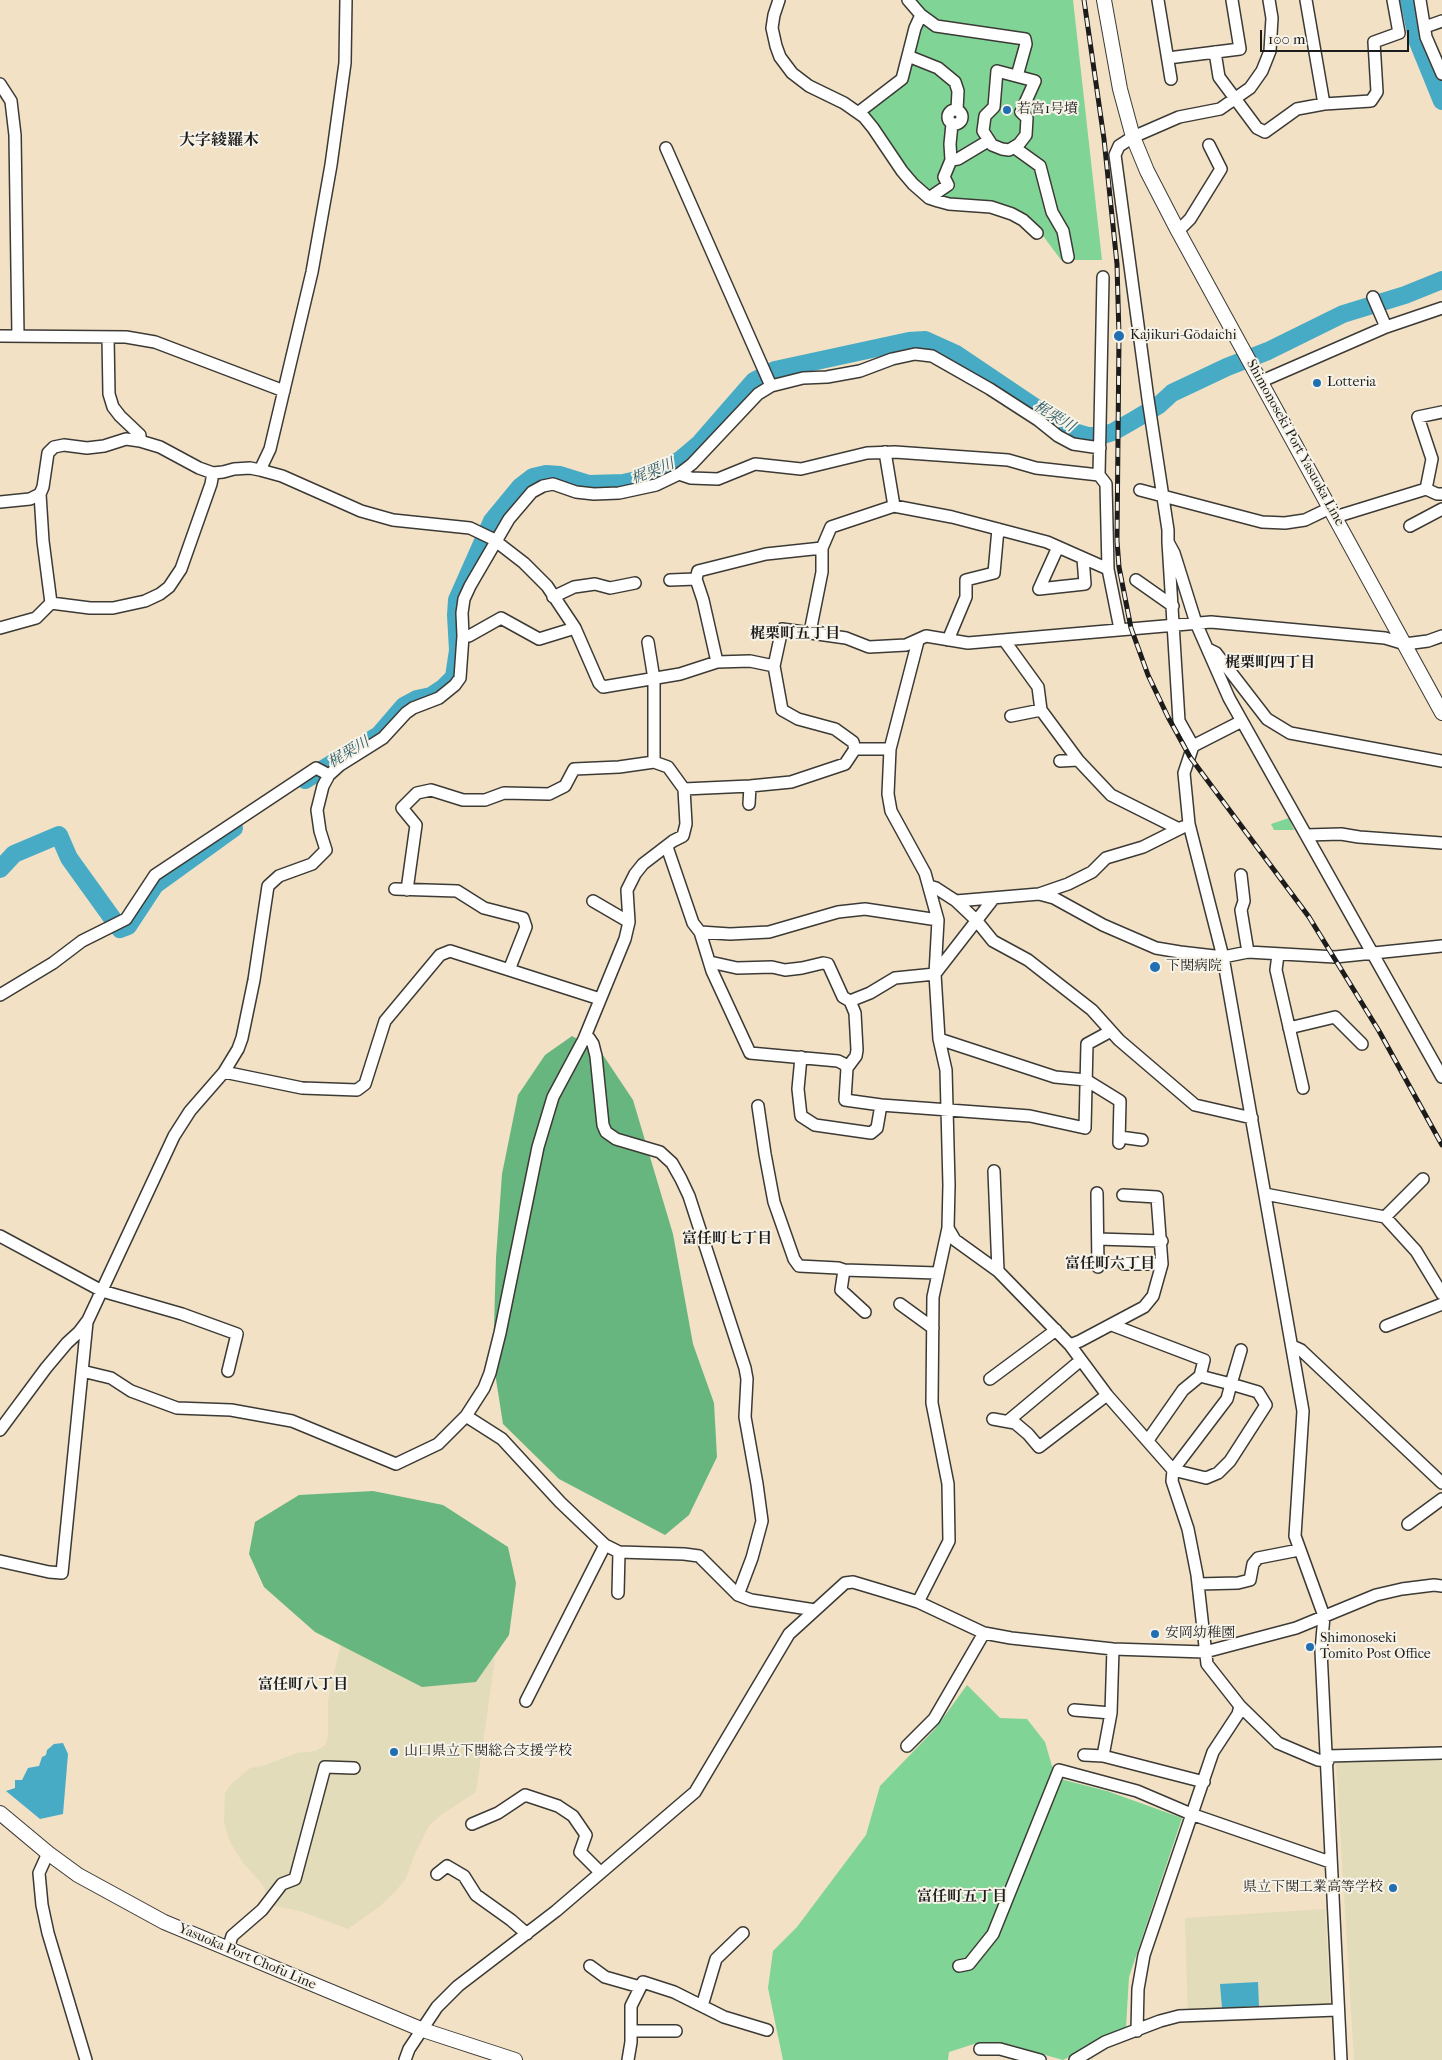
<!DOCTYPE html>
<html>
<head>
<meta charset="utf-8">
<style>
	body { margin:0 }
	#map { position:relative; width:1442px; height:2060px; overflow:hidden; background:#f2e1c5; font-family:"IM FELL French Canon",serif }
	canvas { display:block }
	.scale { position:absolute; left:1260px; top:30px; width:149px; height:22px; box-sizing:border-box; border:2px solid #1c1c1c; border-top:0; padding-left:6px; font-size:15px; line-height:18px; white-space:nowrap; color:#1c1c1c; -webkit-text-stroke:4px #f7f3e8; paint-order:stroke }
</style>
</head>
<body>
<div id="map">
<canvas width="1442" height="2060"></canvas>
<div class="scale">100 m</div>
</div>
<script>
const c = document.querySelector('canvas').getContext('2d');
c.lineJoin = 'round';
function fillPath(path, color) {
  c.fillStyle = color;
  c.fill(path, 'evenodd');
}
function toPath(rows) {
  const path = new Path2D();
  for (const r of rows) {
    if (r.length === 3) {
      path.moveTo(r[0] + r[2], r[1]);
      path.arc(r[0], r[1], r[2], 0, 2 * Math.PI);
      continue;
    }
    path.moveTo(r[0], r[1]);
    for (let i = 2; i < r.length; i += 2) path.lineTo(r[i], r[i + 1]);
  }
  return path;
}
function strokePath(path, color, width, dash) {
  c.strokeStyle = color;
  c.lineWidth = width;
  c.lineCap = dash ? 'butt' : 'round';
  c.setLineDash(dash || []);
  c.stroke(path);
}
function label(font, color, halo, rows, align = 'center') {
  c.font = font + ' "IM FELL French Canon","Noto Serif JP",serif';
  c.lineWidth = 4;
  c.setLineDash([]);
  c.textBaseline = 'middle';
  c.strokeStyle = halo;
  c.fillStyle = color;
  for (const [text, x, y, turn = 0] of rows) {
    c.save();
    c.translate(x, y);
    c.rotate((+turn || 0) * Math.PI / 180);
    c.textAlign = isNaN(turn) ? turn : align;
    if (halo) c.strokeText(text, 0, 0);
    c.fillText(text, 0, 0);
    c.restore();
  }
}
fillPath(toPath([
	[345,1625,453,1651,495,1659,476,1792,441,1815,429,1826,416,1851,406,1878,396,1891,379,1907,348,1929,300,1911,265,1904,265,1889,257,1878,243,1863,230,1842,224,1823,225,1793,232,1783,250,1768,263,1766,297,1753,316,1751,325,1745,328,1736,328,1700],
	[1442,1758,1442,2060,1354,2060,1336,1762],
	[1325,1909,1331,2017,1188,2023,1185,1918]
]), '#e2dcba');
fillPath(toPath([
	[904,0,1073,0,1102,260,1061,260,1041,233,1028,221,943,200,915,183,859,109,901,78,916,17],
	[1289,818,1294,830,1274,830,1271,824],
	[967,1685,1000,1718,1027,1719,1045,1742,1052,1766,1064,1780,1107,1791,1182,1818,1129,1977,1126,2027,1063,2060,1007,2044,974,2044,949,2052,948,2060,783,2060,768,1988,773,1951,797,1927,866,1835,880,1786,935,1729]
]), '#80d496');
fillPath(toPath([
	[572,1036,601,1052,633,1100,673,1234,693,1344,714,1403,717,1457,689,1515,665,1535,559,1479,503,1424,493,1360,496,1258,502,1174,518,1095,545,1055],
	[373,1491,443,1505,508,1547,516,1583,509,1635,476,1682,422,1687,315,1632,264,1587,249,1554,255,1522,299,1495]
]), '#68b67f');
fillPath(toPath([
	[63,1743,68,1754,63,1814,40,1819,6,1791,15,1788,15,1780,22,1780,28,1768,39,1766,42,1757,46,1755,47,1750,54,1744],
	[1258,1982,1259,2006,1222,2008,1220,1984]
]), '#47abc6');
strokePath(toPath([
	[1409,0,1418,42,1442,101],
	[305,780,379,735,404,706,417,699,431,696,443,688,454,677,458,650,456,615,457,600,492,521,520,487,533,477,546,474,560,475,589,484,623,483,646,478,680,460,700,443,754,381,775,370,909,341,925,340,956,354,1048,416,1075,432,1088,436,1100,436,1113,432,1134,420,1159,405,1172,393,1227,367,1268,351,1343,314,1405,295,1442,280],
	[0,869,14,854,59,835,69,858,120,929,128,926,155,885,234,828]
]), '#47abc6', 18);
const minor = toPath([
	[779,0,774,15,772,28,776,46,780,57,792,73,809,86,844,103,864,117,873,128,902,171,913,184,929,198,938,201,949,204,991,207,1012,214,1023,220,1037,233],
	[908,0,921,15,936,26,1025,39,1026,44,1017,76],
	[1158,0,1171,79],
	[1269,0,1272,18,1270,51,1262,71,1250,88,1220,109,1179,117,1133,137,1119,146,1115,155,1148,399,1168,530,1168,542,1174,553,1196,623,1229,698,1442,1077],
	[1306,0,1324,104],
	[1420,0,1426,37,1442,74],
	[1425,27,1442,21],
	[1215,52,1219,77,1257,128,1265,132,1297,109,1324,104,1371,101,1377,92,1374,42,1399,33,1393,0],
	[908,56,938,68,955,82,958,91,957,110],
	[1168,58,1240,49,1232,0],
	[997,71,1035,81,1021,112,1027,118,1026,135,1019,144,1009,150,1002,149,992,145,983,131,985,116,994,107,997,71],
	[0,84,11,101,15,135,18,336],
	[955,117,7],
	[859,112,902,79,915,28,921,15],
	[666,148,771,386],
	[1015,148,1040,166,1052,212,1063,231,1068,257],
	[951,160,958,159,988,141],
	[929,198,948,185,944,177,951,160,950,144,952,124],
	[1178,231,1190,219,1221,169,1209,145],
	[1103,277,1099,475,1106,484,1108,569,1120,629],
	[1373,297,1386,327],
	[0,336,126,337,155,342,284,391],
	[108,337,109,394,113,407,120,416,140,435,140,441],
	[1262,381,1386,327,1442,308],
	[1442,412,1418,417,1432,459,1426,489,1437,494,1442,494],
	[885,452,894,506],
	[260,470,270,449,312,272,331,165,345,63,346,0],
	[679,474,691,478,718,479,755,464,801,469,867,453,895,452,1008,460,1036,468,1099,475],
	[1140,490,1262,522,1285,523,1305,520,1330,508],
	[0,502,30,499,40,494],
	[1335,517,1426,489],
	[1410,526,1442,509],
	[1168,542,1179,721,1193,746,1184,773,1189,824,1223,957,1303,1411,1295,1536,1324,1616,1321,1651,1341,2060],
	[1058,547,1039,589,1085,584,1083,558],
	[670,580,696,579],
	[1136,580,1173,606],
	[553,597,574,587,595,584,610,588,635,583],
	[51,603,43,541,40,494,43,487,48,453,54,447,64,445,87,448,104,446,126,439,140,441,160,447,199,468,213,473,223,472,234,469,250,468,260,470,282,476,361,511,393,520,470,528,493,539,524,563,547,586,575,628,599,683,603,687,680,674,717,662,750,661,774,666],
	[51,603,90,608,113,608,145,601,160,594,169,587,181,569,211,484,213,473],
	[0,628,36,618,51,603],
	[810,632,822,572,822,548,831,527,894,506,952,517,1047,542,1108,569],
	[463,636,469,636,501,618,539,639,575,628],
	[948,640,966,597,966,580,994,573,998,529],
	[1004,640,1038,687,1041,710,1078,760,1111,795,1179,829],
	[918,641,890,749,888,794,891,811,925,873,938,920,935,974,939,1039,946,1070,949,1185,948,1228,933,1297,932,1403,948,1484,949,1541,918,1602],
	[648,642,654,679,654,762],
	[1210,650,1216,653,1267,719,1290,733,1442,761],
	[717,662,703,600,696,579,698,571,766,554,822,548],
	[1011,716,1041,710],
	[1193,746,1242,721],
	[855,749,853,742,835,729,798,719,782,710,774,666,782,629,846,638,869,647,906,645,926,636,968,643,1211,622,1385,638,1405,644,1428,641,1442,636],
	[855,749,890,749],
	[1060,761,1078,760],
	[684,789,750,786,791,782,845,764,855,749],
	[749,804,750,786],
	[1306,835,1341,834,1359,837,1442,843],
	[667,847,693,923,700,932,712,971,750,1053,838,1061,844,1064,847,1068,856,1056,857,1050,855,1013,850,1001,843,997,828,964,823,963,802,968,785,970,772,967,737,968,710,962],
	[1241,875,1244,901,1241,910,1248,952],
	[929,886,936,888,956,901,976,920,993,941,1028,960,1092,1010,1119,1040,1195,1105,1252,1118],
	[395,889,457,891,484,908,523,918,526,927,509,970],
	[1039,894,1054,898,1103,925,1156,948,1180,952,1223,957,1248,952,1335,957,1442,946],
	[593,901,629,922],
	[956,901,1039,894,1068,884,1092,872,1106,858,1143,847,1183,827],
	[700,932,730,934,769,932,838,912,865,909,938,920],
	[1278,955,1276,970,1303,1088],
	[0,995,53,963,82,941,126,919,155,875,316,768,329,775],
	[850,1001,870,993,895,978,935,974,994,898],
	[1289,1028,1335,1017,1362,1044],
	[584,1039,589,1038,593,1044,596,1056,603,1125,606,1132,616,1139,660,1152,672,1163,681,1179,689,1196,745,1368,747,1379,745,1417,757,1484,762,1521,752,1558,738,1595],
	[939,1039,1055,1077,1086,1080,1120,1101,1119,1143],
	[801,1057,798,1089,801,1116,815,1125,871,1133,877,1128,881,1105],
	[847,1068,845,1100,881,1105,1030,1116,1085,1128,1087,1044,1111,1031],
	[224,1072,302,1088,357,1090,365,1084,385,1021,440,955,450,951,600,999],
	[758,1106,765,1154,774,1202,794,1259,799,1266,838,1268,844,1270,937,1273],
	[1120,1137,1142,1140],
	[994,1171,998,1271],
	[1097,1193,1098,1267],
	[1265,1194,1385,1217,1416,1251,1442,1294],
	[1385,1217,1423,1179],
	[948,1228,955,1240,998,1271,1070,1345,1107,1395,1173,1470,1172,1481,1188,1529,1197,1575,1207,1664,1240,1706,1278,1743,1318,1760,1328,1761],
	[0,1236,102,1291,182,1314,237,1334,228,1371],
	[1098,1239,1162,1241],
	[1124,1264,1162,1264],
	[844,1270,841,1290,865,1312],
	[900,1304,933,1328],
	[1112,1325,1204,1360,1200,1376],
	[1386,1326,1442,1304],
	[1070,1345,1080,1341,1144,1307,1153,1296,1162,1264,1157,1197,1123,1195],
	[1292,1346,1301,1350,1442,1483],
	[82,1371,111,1378,131,1391,177,1408,231,1410,292,1421,396,1464,438,1444,466,1416,484,1388,490,1373,500,1333,538,1147,553,1097,584,1039,625,939,629,922,627,890,635,874,643,864,673,841,683,836,686,824,684,789,668,767,654,762,619,767,574,769,565,786,549,794,504,793,485,800,463,800,431,790,417,793,402,808,416,825,407,890],
	[990,1379,1056,1330],
	[466,1416,502,1439,560,1502,605,1545,619,1552,684,1554,699,1556,738,1595,751,1600,815,1610],
	[993,1419,1015,1423,1028,1434,1039,1447,1107,1395],
	[1008,1421,1081,1360],
	[0,1430,46,1368,67,1343,79,1332,88,1320,174,1136,190,1111,224,1072,238,1049,242,1038,254,980,268,886,279,876,312,864,326,850,320,831,317,810,323,786,329,775,340,765,383,738,406,713,413,708,439,698,455,685,460,678,463,636,462,613,464,599,470,586,509,519,532,492,543,486,553,484,576,492,594,494,619,493,656,485,679,474,692,464,758,394,771,386,803,378,827,377,860,371,892,359,915,354,932,356,990,389,1038,420,1058,436,1073,444,1100,448],
	[1148,1440,1183,1390,1200,1376,1231,1384,1258,1392,1266,1405,1230,1461,1218,1473,1206,1478,1173,1470,1227,1399,1231,1384,1241,1350],
	[1408,1524,1442,1499],
	[0,1561,49,1572,62,1573,87,1322],
	[1198,1584,1238,1583,1250,1580,1253,1564,1258,1558,1299,1550],
	[618,1593,619,1552],
	[526,1701,605,1545],
	[1074,1710,1111,1713],
	[907,1746,934,1719,984,1633],
	[1084,1755,1103,1756,1204,1782],
	[1103,1756,1111,1713,1113,1649],
	[1327,1756,1442,1753],
	[472,1824,498,1813,525,1795,558,1806,573,1816,586,1835,580,1852,600,1872],
	[48,1853,39,1873,42,1905,48,1933,86,2060],
	[437,1874,447,1866,464,1876,476,1895,511,1920,527,1934],
	[228,1949,232,1936,262,1910,282,1884,295,1879,325,1767,354,1768],
	[590,1966,605,1977,640,1987],
	[959,1966,969,1964,993,1934,1059,1770,1137,1791,1191,1814,1330,1862],
	[702,2006,716,1959,743,1933],
	[631,2031,676,2031],
	[1137,2031,1138,1989,1144,1955,1213,1752,1238,1714,1240,1706],
	[980,2049,1000,2049,1040,2060],
	[405,2060,409,2049,437,2007,458,1986,556,1911,695,1792,789,1634,845,1583,853,1582,883,1591,918,1602,984,1633,1011,1638,1113,1649,1205,1652,1296,1628,1376,1595,1402,1589,1434,1585,1442,1586],
	[628,2060,631,2042,631,2006,643,1982,674,1992,724,2017,767,2030],
	[1075,2060,1105,2042,1160,2021,1179,2016,1337,2010]
]);
const major = toPath([
	[1104,0,1120,89,1133,137,1147,171,1178,231,1442,713],
	[0,1813,48,1853,78,1875,164,1922,423,2030,515,2060]
]);
strokePath(minor, '#3c3a35', 14);
strokePath(major, '#3c3a35', 16);
strokePath(minor, '#fff', 11);
strokePath(major, '#fff', 14);
const rail = toPath([
	[1084,0,1104,139,1117,264,1119,336,1117,541,1119,567,1131,628,1148,675,1168,717,1190,757,1309,917,1379,1031,1442,1145]
]);
strokePath(rail, '#1c1c1c', 5);
strokePath(rail, '#f7f3e8', 3, [9]);
for (const [x, y, r, color] of [
	[1007,110,5,"#1f6fb2"],
	[1119,336,6,"#1f6fb2"],
	[1317,383,5,"#1f6fb2"],
	[1155,967,6,"#1f6fb2"],
	[1155,1634,5,"#1f6fb2"],
	[1310,1647,5,"#1f6fb2"],
	[394,1752,5,"#1f6fb2"],
	[1393,1888,5,"#1f6fb2"]
]) {
  const dot = new Path2D();
  dot.arc(x, y, r, 0, 2 * Math.PI);
  c.fillStyle = color;
  c.fill(dot);
  strokePath(dot, '#f7f3e8', 2);
}
label('14px', '#1c1c1c', '#f7f3e8', [
	["若宮1号墳",1017,110],
	["Kajikuri-Gōdaichi",1130,336],
	["Lotteria",1327,383],
	["下関病院",1166,967],
	["安岡幼稚園",1165,1634],
	["Shimonoseki",1320,1639],
	["Tomito Post Office",1320,1655],
	["山口県立下関総合支援学校",404,1752],
	["県立下関工業高等学校",1383,1888,"right"]
], 'left');
label('14px', '#1c1c1c', '#f7f3e8', [
	["Shimonoseki Port Yasuoka Line",1295,443,61],
	["Yasuoka Port Chofu Line",247,1957,23]
]);
label('italic 15px', '#2f5c68', '#f7f3e8', [
	["梶栗川",1054,417,31],
	["梶栗川",653,472,-22],
	["梶栗川",349,753,-31]
]);
label('bold 15px', '#1c1c1c', '#f7f3e8', [
	["梶栗町五丁目",795,634],
	["梶栗町四丁目",1270,663],
	["富任町七丁目",727,1239],
	["富任町六丁目",1110,1264],
	["富任町八丁目",303,1685],
	["富任町五丁目",962,1897]
]);
label('bold 16px', '#1c1c1c', '#f7f3e8', [
	["大字綾羅木",219,141]
]);
</script>
</body>
</html>
